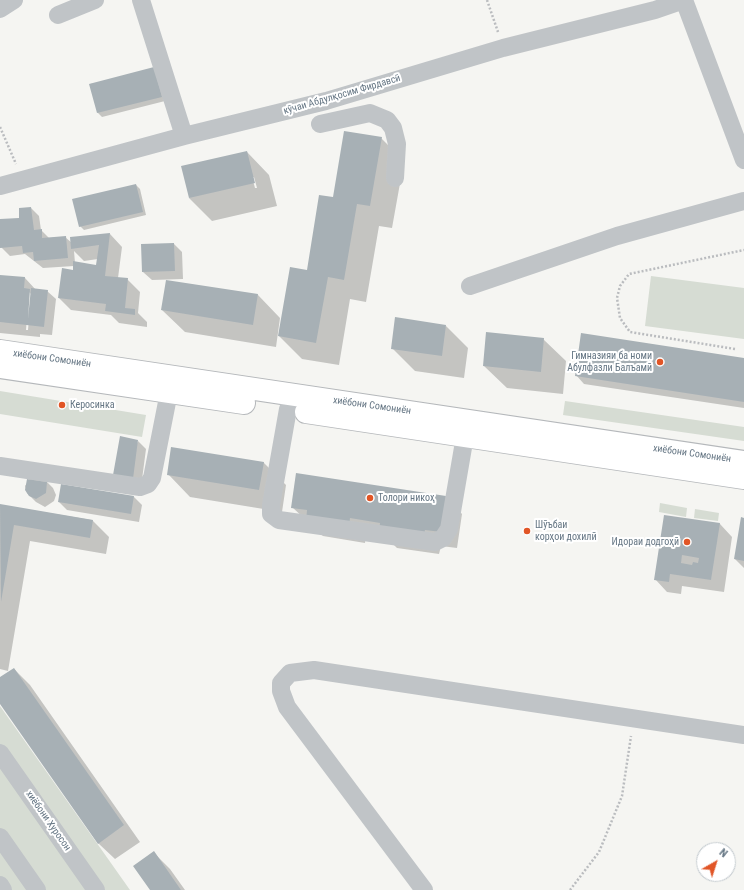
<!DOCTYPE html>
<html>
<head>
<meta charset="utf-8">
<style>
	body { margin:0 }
	#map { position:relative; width:744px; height:890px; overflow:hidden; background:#f5f5f2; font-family:"Roboto Condensed",sans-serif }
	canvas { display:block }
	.north { position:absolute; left:696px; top:842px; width:40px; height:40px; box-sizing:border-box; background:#fff; border:1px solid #c1c8cd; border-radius:50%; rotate:39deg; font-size:11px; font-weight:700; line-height:16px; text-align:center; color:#647583 }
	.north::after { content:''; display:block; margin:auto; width:14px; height:18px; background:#e15526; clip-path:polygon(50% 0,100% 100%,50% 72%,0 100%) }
</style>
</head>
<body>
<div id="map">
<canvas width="744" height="890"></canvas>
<div class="north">N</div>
</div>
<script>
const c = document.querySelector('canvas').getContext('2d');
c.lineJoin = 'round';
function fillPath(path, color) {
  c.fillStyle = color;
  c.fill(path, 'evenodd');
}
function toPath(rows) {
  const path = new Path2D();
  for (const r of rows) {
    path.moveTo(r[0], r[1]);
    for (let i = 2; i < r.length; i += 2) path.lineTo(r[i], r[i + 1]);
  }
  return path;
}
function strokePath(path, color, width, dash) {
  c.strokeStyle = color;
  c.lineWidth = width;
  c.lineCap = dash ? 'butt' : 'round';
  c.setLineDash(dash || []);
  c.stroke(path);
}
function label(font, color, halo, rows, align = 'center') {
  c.font = font + ' "Roboto Condensed",sans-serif';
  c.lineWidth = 4;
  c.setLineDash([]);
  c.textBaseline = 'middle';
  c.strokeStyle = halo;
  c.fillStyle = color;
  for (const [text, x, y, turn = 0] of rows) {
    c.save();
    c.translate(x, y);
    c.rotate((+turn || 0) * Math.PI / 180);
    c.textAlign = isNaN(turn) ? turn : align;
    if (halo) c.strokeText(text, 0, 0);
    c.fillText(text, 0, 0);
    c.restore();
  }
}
fillPath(toPath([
	[651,276,744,288,744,339,645,326],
	[0,391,146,415,142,437,0,414],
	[565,401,744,427,744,441,563,415],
	[660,503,687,508,686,517,659,512],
	[695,509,719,513,718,521,694,518],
	[0,706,130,890,0,890]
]), '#d6dcd3');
fillPath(toPath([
	[157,72,165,101,102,117,98,113,90,84],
	[381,138,404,161,392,228,379,226,366,302,350,299,339,365,302,359,279,336,307,271],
	[247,152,269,175,277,206,212,221,189,198],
	[252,177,254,177,257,188,255,188],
	[136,185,140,189,146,215,84,230,80,226],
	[31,208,39,216,41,230,49,238,65,237,72,243,110,234,122,247,118,278,127,279,140,292,138,313,147,322,147,327,119,323,111,315,71,310,59,298,74,271,74,266,43,268,25,254,10,256,1,247,0,220,20,219],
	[74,251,84,261,98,259,97,266,75,263],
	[174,244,182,252,183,279,152,280,143,272],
	[0,276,25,278,36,290,47,291,56,299,52,335,40,334,40,337,0,333],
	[29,292,31,294,28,330,26,330],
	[258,295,280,318,276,347,185,332,162,310],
	[446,326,468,348,464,378,415,371,392,348],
	[543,339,566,361,563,394,507,388,484,366],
	[744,359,744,408,584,384,576,375],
	[138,441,146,449,141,487,122,483],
	[263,462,286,485,282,512,190,497,168,474],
	[31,477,44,479,53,488,56,495,54,501,45,507,36,502,27,493,25,486],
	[134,497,142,505,139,522,67,510,59,502],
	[446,497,462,514,457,548,441,546,439,554,397,548,386,537,366,534,365,543,323,536,292,507],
	[0,505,92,520,109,537,106,554,30,541,8,671,0,669],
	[665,516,720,524,732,537,724,592,682,586,681,594,667,592,655,579],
	[744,519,744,568,735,559],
	[14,669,30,685,140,842,115,859,98,843,0,702,0,679],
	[154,853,170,869,185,890,151,890]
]), '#0003');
fillPath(toPath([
	[154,67,162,97,97,113,89,84],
	[344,131,382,137,370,206,357,204,344,280,328,277,316,343,278,336,290,267,307,270,319,195,333,197],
	[247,151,255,183,189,198,181,166],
	[136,184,143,212,79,227,72,199],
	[31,207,34,230,42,229,42,238,66,236,68,258,34,261,33,252,23,253,22,246,0,248,0,219,19,218,19,208],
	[110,233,105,276,128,278,125,308,135,309,135,315,105,311,106,304,58,298,62,268,73,270,73,261,96,265,99,245,71,249,70,237],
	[174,243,175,271,142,272,141,244],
	[0,275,25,277,24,288,30,289,28,319,31,288,48,290,44,327,0,322],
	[166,280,258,294,253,325,161,310],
	[395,317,446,325,442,356,391,349],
	[486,332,544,338,541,372,483,366],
	[581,333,744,358,744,402,575,376],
	[120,436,138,440,133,479,113,475],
	[171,447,264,462,259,490,167,475],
	[296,473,446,496,441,532,425,530,423,539,379,532,380,523,350,518,349,527,306,521,307,510,291,508],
	[27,479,47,482,46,493,36,499,29,496,25,490],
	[61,484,134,496,131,514,58,502],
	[0,504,93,520,90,538,14,525,1,602],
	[664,515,720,523,711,580,670,574,669,582,654,580],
	[682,555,699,558,698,563,693,562,692,565,681,563],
	[741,517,744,518,744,561,734,559],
	[14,668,124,825,98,844,0,704,0,677],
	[154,851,181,890,150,890,133,866]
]), '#a7b0b5');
const highway = toPath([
	[0,351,744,462],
	[0,367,244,403],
	[306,412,744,478]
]);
strokePath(highway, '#b5b8bb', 24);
strokePath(toPath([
	[487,0,498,32],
	[0,127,16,164],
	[735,349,630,332,620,318,617,298,620,286,629,274,744,250],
	[570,890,599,852,622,796,631,736]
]), '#babcbf', 2.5, [2, 2]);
strokePath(toPath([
	[141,0,184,136],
	[684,0,744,160],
	[0,9,14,0],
	[58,15,95,0],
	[320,124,370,113,387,120,393,128,397,144,395,178],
	[0,186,184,136,326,101,503,48,655,10,684,0],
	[470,286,617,236,744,201],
	[288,409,271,505,271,514,279,520,435,542,443,538,449,529,465,436],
	[0,466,140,487,148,484,152,478,169,392],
	[0,753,96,890],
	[0,837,37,890],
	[0,885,3,890],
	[424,890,287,707,281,691,281,683,290,673,314,670,744,735]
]), '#c0c4c7', 18);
strokePath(highway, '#fff', 22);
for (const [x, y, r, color] of [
	[660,362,4,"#e15526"],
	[62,405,4,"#e15526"],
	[370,498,4,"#e15526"],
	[527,531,4,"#e15526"],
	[687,542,4,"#e15526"]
]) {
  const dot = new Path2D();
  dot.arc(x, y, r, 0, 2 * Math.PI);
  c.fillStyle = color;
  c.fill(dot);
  strokePath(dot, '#fff', 1.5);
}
label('10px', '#647583', '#fff', [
	["кӯчаи Абдулқосим Фирдавсӣ",342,95,-16],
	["хиёбони Сомониён",52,359,8],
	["хиёбони Сомониён",372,406,8],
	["хиёбони Сомониён",692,454,8],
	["хиёбони Хуросон",48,821,55]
]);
label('10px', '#647583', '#fff', [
	["Гимназияи ба номи",652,356,"right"],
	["Абулфазли Балъамӣ",652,368,"right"],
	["Керосинка",70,405],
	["Толори никоҳ",378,498],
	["Шӯъбаи",535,525],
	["корҳои дохилӣ",535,537],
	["Идораи додгоҳӣ",679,542,"right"]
], 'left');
</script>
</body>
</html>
